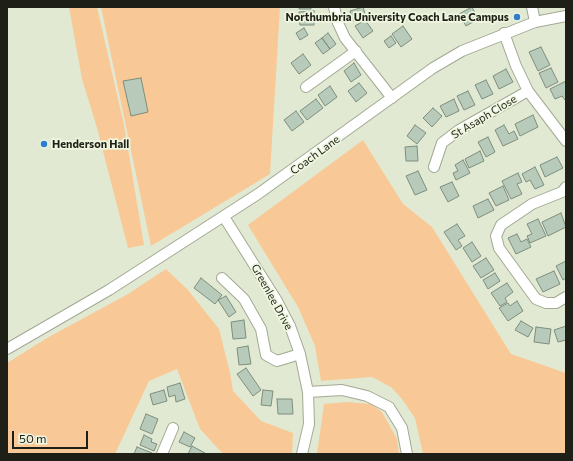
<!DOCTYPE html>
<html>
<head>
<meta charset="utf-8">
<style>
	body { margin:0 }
	#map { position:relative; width:573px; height:461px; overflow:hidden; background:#e2e9d2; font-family:Commissioner,sans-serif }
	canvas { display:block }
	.frame { position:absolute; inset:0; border:8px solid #1e2018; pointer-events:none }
	.scale { position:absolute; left:12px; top:431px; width:76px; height:18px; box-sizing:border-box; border:2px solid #1e2018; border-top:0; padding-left:5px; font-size:12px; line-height:14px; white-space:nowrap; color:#1e2018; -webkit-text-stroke:3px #eff6df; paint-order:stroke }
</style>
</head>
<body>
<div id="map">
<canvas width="573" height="461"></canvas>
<div class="frame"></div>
<div class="scale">50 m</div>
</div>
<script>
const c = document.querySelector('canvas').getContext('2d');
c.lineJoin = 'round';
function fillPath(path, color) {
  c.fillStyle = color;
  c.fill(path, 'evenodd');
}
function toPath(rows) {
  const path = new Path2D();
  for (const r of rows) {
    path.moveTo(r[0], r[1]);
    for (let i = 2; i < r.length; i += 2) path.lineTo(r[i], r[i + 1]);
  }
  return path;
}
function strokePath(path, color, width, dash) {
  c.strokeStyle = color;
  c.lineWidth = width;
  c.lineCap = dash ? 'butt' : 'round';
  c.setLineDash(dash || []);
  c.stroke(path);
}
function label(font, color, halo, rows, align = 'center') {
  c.font = font + ' Commissioner,sans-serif';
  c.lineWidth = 3.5;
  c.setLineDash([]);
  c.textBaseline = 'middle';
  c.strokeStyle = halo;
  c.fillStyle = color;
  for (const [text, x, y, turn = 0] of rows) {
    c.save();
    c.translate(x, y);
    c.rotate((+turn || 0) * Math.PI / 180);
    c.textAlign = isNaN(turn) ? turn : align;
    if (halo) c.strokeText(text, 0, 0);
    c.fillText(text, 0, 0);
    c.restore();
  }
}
fillPath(toPath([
	[69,7,97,7,124,125,144,245,128,248,97,128,82,79],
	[101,7,280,7,270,174,151,246],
	[363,140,403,204,432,227,511,354,566,373,566,454,423,454,415,418,402,399,391,387,372,377,321,381,315,346,298,307,248,225],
	[166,269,188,290,219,329,230,373,233,391,261,421,293,433,292,454,223,454,200,429,177,369,149,381,115,454,7,454,7,363,47,338,128,294],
	[347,402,371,404,382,412,397,439,399,454,317,454,324,404]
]), '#f8c996');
const building = toPath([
	[299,7,311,7,311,9,299,9,299,7],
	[363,7,366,17,353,21,350,11,363,7],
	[472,7,478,19,466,26,459,14,472,7],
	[314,11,314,25,300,25,299,12,314,11],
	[365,20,373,31,363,38,355,26,365,20],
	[403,26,412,39,401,47,392,34,403,26],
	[304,28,308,35,300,40,296,33,304,28],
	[328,33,336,44,330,49,322,38,328,33],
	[391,36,396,43,389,48,384,41,391,36],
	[322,38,330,49,323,54,315,43,322,38],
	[541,47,550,65,538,71,529,52,541,47],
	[303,54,311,65,299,74,291,63,303,54],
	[354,63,361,75,351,82,344,71,354,63],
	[551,68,558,82,546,88,539,73,551,68],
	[506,69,513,82,499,89,493,76,506,69],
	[141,78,148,112,131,116,123,81,141,78],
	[486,80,493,94,482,99,475,85,486,80],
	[566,81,566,100,565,100,562,96,555,99,550,89,566,81],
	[359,83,367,93,356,102,348,91,359,83],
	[330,86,337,97,325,106,318,95,330,86],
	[468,91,475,105,464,110,457,96,468,91],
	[316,99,323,108,307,120,300,111,316,99],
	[454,99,459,111,446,117,440,106,454,99],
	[433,108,442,116,432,127,423,118,433,108],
	[296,111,304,122,292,131,284,120,296,111],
	[533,115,538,127,520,136,515,124,533,115],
	[415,125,426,133,417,144,407,136,415,125],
	[504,125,509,134,514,131,518,139,503,146,495,130,504,125],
	[488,137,495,152,486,157,478,142,488,137],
	[417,146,418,161,406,161,405,147,417,146],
	[480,151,484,161,469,168,465,159,480,151],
	[557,157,563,168,545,177,540,165,557,157],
	[463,160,470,173,456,180,453,173,458,171,455,165,463,160],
	[535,167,544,185,535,189,530,180,526,182,522,174,535,167],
	[418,171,427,190,415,195,406,176,418,171],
	[518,173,522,182,517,184,522,194,511,199,502,181,518,173],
	[452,182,459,196,448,202,440,187,452,182],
	[503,186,509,200,496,206,489,193,503,186],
	[488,199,494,210,478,218,473,206,488,199],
	[561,213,566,227,548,236,542,222,561,213],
	[538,219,546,236,530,243,527,236,532,234,527,224,538,219],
	[457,224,465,236,458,240,462,246,456,250,444,232,457,224],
	[517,234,521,242,527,239,531,247,516,254,508,238,517,234],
	[472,242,481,256,472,262,463,248,472,242],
	[486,258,494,270,481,278,473,266,486,258],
	[566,261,566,278,563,280,556,266,566,261],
	[554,271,560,284,543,292,536,279,554,271],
	[495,273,500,281,488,289,483,280,495,273],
	[201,278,222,295,215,304,194,288,201,278],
	[507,283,513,292,505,298,507,302,500,306,491,293,507,283],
	[226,296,236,312,229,317,218,300,226,296],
	[517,301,523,311,508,321,499,308,508,303,510,306,517,301],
	[244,320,246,338,233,339,231,322,244,320],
	[521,321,533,328,528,337,515,330,521,321],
	[566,326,566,340,558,342,554,330,566,326],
	[536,327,551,329,549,344,534,342,536,327],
	[248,346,251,364,239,365,237,348,248,346],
	[246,368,261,390,253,396,237,374,246,368],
	[180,383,185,399,176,402,175,395,169,397,167,387,180,383],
	[164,390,167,401,153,405,150,394,164,390],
	[263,390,273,391,271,406,261,405,263,390],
	[277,399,292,399,293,414,278,414,277,399],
	[146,414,158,419,152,434,140,429,146,414],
	[184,432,195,438,190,447,179,442,184,432],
	[144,435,152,439,151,442,157,444,154,451,140,445,144,435],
	[192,446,205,453,204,454,188,454,192,446],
	[137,447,152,453,151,454,134,454,137,447]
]);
fillPath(building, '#b8caba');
strokePath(building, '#7c8e7e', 1);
const minor = toPath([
	[334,7,338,23,345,38,392,98],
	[532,7,535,22],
	[504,33,516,66,528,91,566,141],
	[306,87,356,51],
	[434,167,442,143,459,130,528,91],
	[566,187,562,192,532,204,501,225,496,236,499,248,536,299,546,303,556,303,566,297],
	[224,217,277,301,290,326,300,354,308,392,309,424,302,454],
	[222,278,244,299,261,329,266,355,277,361,300,354],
	[7,349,109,290,258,194,433,68,462,51,535,22,566,16],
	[308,392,342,390,367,396,389,407,402,428,407,454],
	[162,454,173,428]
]);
strokePath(minor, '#a2a994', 12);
strokePath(minor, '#fff', 10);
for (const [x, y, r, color] of [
	[517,17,4,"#307dcd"],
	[44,144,4,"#307dcd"]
]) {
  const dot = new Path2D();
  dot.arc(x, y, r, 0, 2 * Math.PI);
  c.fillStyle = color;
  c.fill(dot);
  strokePath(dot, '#eff6df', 1.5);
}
label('bold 11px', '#1e2018', '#eff6df', [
	["Northumbria University Coach Lane Campus",509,17],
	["Henderson Hall",52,144,"left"]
], 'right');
label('11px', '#1e2018', '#eff6df', [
	["St Asaph Close",484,117,-31],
	["Coach Lane",315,155,-36],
	["Greenlee Drive",272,297,61]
]);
</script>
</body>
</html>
